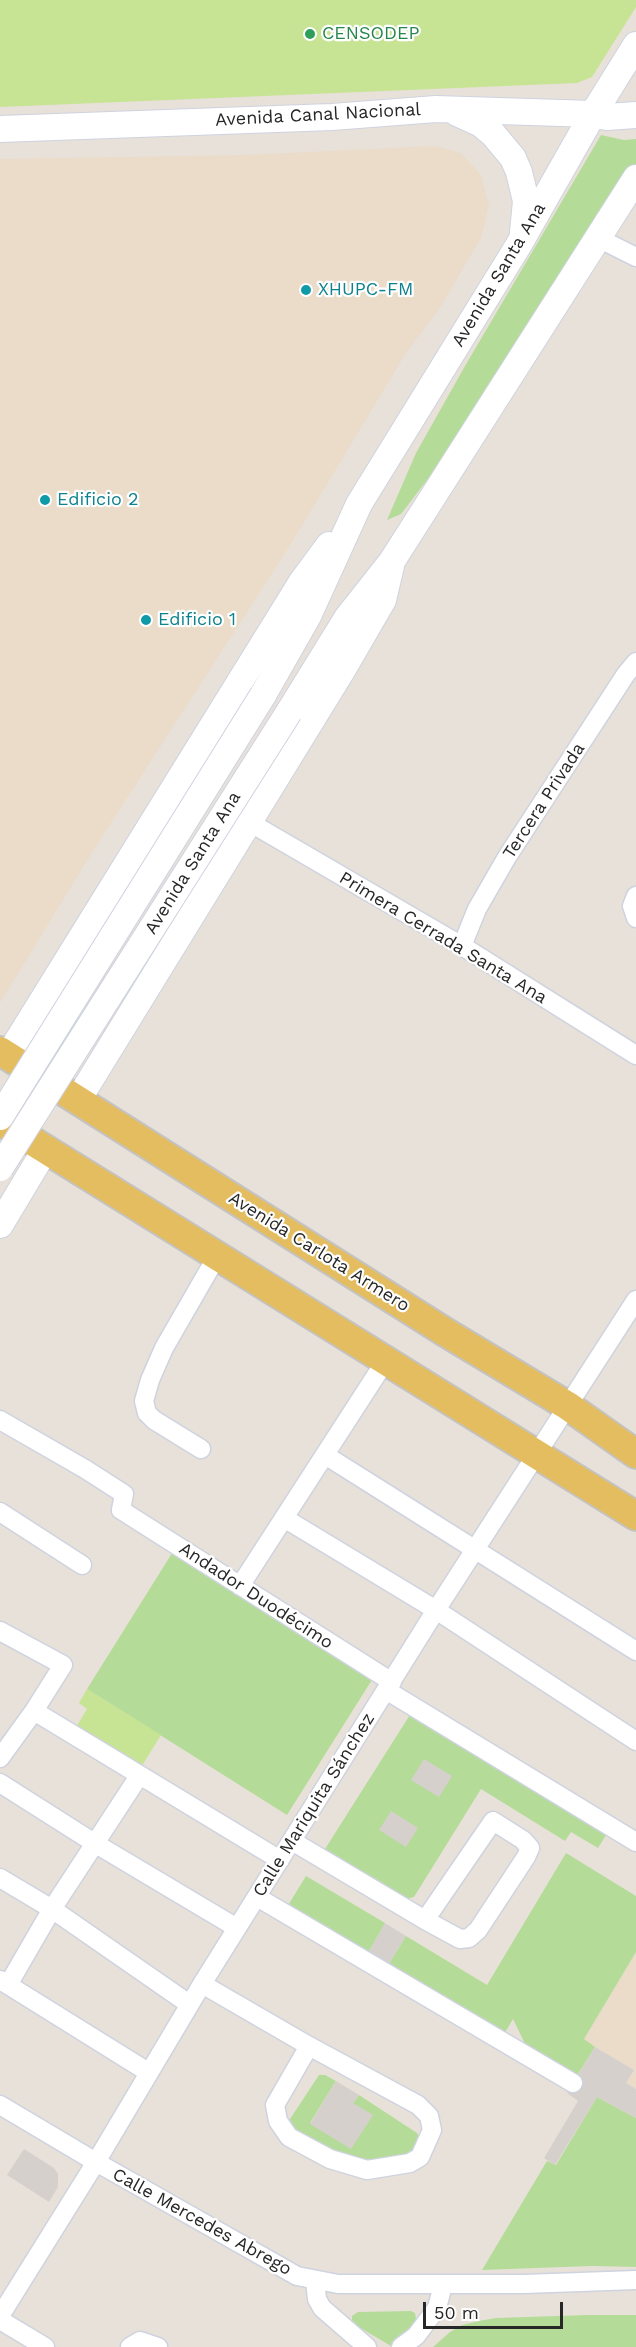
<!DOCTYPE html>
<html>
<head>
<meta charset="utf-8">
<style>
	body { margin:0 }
	#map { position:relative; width:636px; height:2347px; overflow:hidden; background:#e8e1d9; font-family:"Work Sans",sans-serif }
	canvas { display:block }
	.scale { position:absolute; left:423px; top:2302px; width:140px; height:27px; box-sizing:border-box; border:3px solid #272727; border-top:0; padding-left:8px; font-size:18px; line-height:21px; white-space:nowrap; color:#272727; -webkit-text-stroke:4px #fff; paint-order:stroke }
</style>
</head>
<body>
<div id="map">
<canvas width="636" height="2347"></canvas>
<div class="scale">50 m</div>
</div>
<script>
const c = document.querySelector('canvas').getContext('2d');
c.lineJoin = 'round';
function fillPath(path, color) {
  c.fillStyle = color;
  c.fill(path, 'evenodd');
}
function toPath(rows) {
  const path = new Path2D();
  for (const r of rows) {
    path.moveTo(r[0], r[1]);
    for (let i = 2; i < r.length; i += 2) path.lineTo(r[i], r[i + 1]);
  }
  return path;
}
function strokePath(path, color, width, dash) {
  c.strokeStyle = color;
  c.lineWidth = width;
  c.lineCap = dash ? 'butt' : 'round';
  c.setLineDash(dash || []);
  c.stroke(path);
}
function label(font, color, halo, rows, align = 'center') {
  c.font = font + ' "Work Sans",sans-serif';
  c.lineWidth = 4.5;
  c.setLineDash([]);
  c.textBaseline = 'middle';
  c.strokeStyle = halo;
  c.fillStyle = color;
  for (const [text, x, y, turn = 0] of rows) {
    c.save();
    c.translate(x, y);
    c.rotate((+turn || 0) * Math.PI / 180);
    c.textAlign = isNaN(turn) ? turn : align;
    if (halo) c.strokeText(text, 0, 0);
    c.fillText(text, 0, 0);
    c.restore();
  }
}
fillPath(toPath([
	[435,146,461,153,481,175,489,206,481,238,441,306,406,353,291,544,93,851,0,1003,0,159,245,155],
	[636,1952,636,2089,626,2083,634,2070,583,2040]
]), '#eadcc9');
fillPath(toPath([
	[601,135,624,140,636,139,636,166,463,433,401,514,387,520,416,453,465,366],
	[174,1550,375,1675,287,1815,87,1689],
	[413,1710,608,1832,598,1848,571,1832,565,1841,481,1789,414,1897,406,1899,325,1849],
	[566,1853,636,1896,636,1952,584,2039,595,2047,575,2079,530,2054,513,2019,503,2036,387,1967,406,1936,487,1985],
	[306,1876,385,1923,367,1955,287,1907],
	[319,2075,325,2075,336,2081,310,2123,353,2103,359,2095,417,2133,420,2139,417,2148,406,2159,373,2160,354,2157,315,2143,293,2130,290,2119],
	[597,2097,636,2118,636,2267,592,2266,482,2270,547,2161,556,2165],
	[411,2311,415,2313,416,2319,404,2340,391,2346,352,2323,352,2316,358,2312],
	[588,2315,636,2315,636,2347,433,2347,450,2332,462,2325,479,2321,496,2318]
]), '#b4dc98');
fillPath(toPath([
	[0,0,636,0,636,7,592,77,577,83,0,107],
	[87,1689,161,1735,138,1772,73,1732,87,1709,79,1703]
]), '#c7e394');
fillPath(toPath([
	[424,1759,452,1776,439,1797,411,1780],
	[391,1811,418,1828,406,1847,379,1830],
	[385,1923,406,1936,384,1972,364,1960],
	[595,2047,634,2070,626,2083,636,2089,636,2118,597,2097,555,2165,544,2158,578,2101,567,2093],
	[336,2081,359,2095,353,2103,373,2115,351,2149,310,2124],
	[24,2149,54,2168,58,2174,58,2187,49,2202,7,2175]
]), '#d5d0cb');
const street = toPath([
	[598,238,636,257],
	[249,822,462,946,636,1055],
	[636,896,632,906,636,918],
	[462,946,477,909,507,857,626,674,636,662],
	[0,1420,85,1469,124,1494,121,1510,392,1682],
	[201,1449,154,1420,147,1413,144,1401,150,1380,164,1348,217,1256],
	[325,1455,636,1651],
	[0,1512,82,1565],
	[284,1518,436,1610,636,1741],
	[240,1586,386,1360],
	[0,1631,63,1665,34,1711,0,1758],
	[386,1690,636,1842],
	[34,1711,280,1860],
	[0,1783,96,1844,237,1928],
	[292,1841,425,1920,460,1939,469,1938,478,1930,526,1857,530,1848,523,1840,493,1821,425,1920],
	[0,1878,52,1909,189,2004],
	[257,1897,573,2083],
	[0,1980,148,2072],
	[202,1984,309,2046,418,2105,429,2116,432,2130,420,2157,410,2163,367,2170,330,2159,289,2137,278,2121,275,2105,309,2046],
	[8,1985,52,1909,139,1776],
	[0,2105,96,2162,297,2276,338,2284,524,2284,636,2280],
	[315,2280,317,2299,322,2308,367,2347],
	[0,2316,96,2162,202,1984,436,1610,636,1300],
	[0,2320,45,2347],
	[130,2347,140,2341,158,2347],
	[401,2347,416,2336,437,2308,443,2285]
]);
const secondary = toPath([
	[457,113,481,124,493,134,513,158,519,172,526,201,523,232],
	[0,129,332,117,436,109,593,114,607,117,636,115],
	[263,695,308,616,359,504,518,246,593,114,636,45],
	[289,712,347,618,392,561,636,178],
	[8,1056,301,583,329,545],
	[78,1100,343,669,383,600,391,566],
	[0,1225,45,1150]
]);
const primary = toPath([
	[0,1051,445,1332,568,1406,636,1454],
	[0,1121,636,1516]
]);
strokePath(street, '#ced3df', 21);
strokePath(secondary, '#ced3df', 28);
strokePath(primary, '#c3c3c3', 32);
strokePath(street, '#fff', 18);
strokePath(secondary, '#fff', 26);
strokePath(primary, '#e5bd61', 28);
const secondaryBridge = toPath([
	[0,1117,263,695],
	[0,1168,289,712]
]);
strokePath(secondaryBridge, '#ced3df', 28, []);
strokePath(secondaryBridge, '#fff', 26);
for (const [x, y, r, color] of [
	[310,34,6,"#2e9e5b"],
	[306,290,6,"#0f9aa8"],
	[45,500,6,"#0f9aa8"],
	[146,620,6,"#0f9aa8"]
]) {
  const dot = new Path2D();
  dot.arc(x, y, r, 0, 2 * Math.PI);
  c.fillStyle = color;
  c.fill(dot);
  strokePath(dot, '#fff', 2);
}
label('18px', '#27864d', '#fff', [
	["CENSODEP",322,34]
], 'left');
label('18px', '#272727', '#fff', [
	["Avenida Canal Nacional",318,115,-3],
	["Avenida Santa Ana",499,275,-59],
	["Tercera Privada",544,801,-57],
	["Avenida Santa Ana",193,863,-58],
	["Primera Cerrada Santa Ana",443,938,31],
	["Avenida Carlota Armero",319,1252,32],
	["Andador Duodécimo",256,1596,33],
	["Calle Mariquita Sánchez",314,1805,-58],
	["Calle Mercedes Abrego",202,2222,29]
]);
label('18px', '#0d838f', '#fff', [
	["XHUPC-FM",318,290],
	["Edificio 2",57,500],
	["Edificio 1",158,620]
], 'left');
</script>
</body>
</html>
